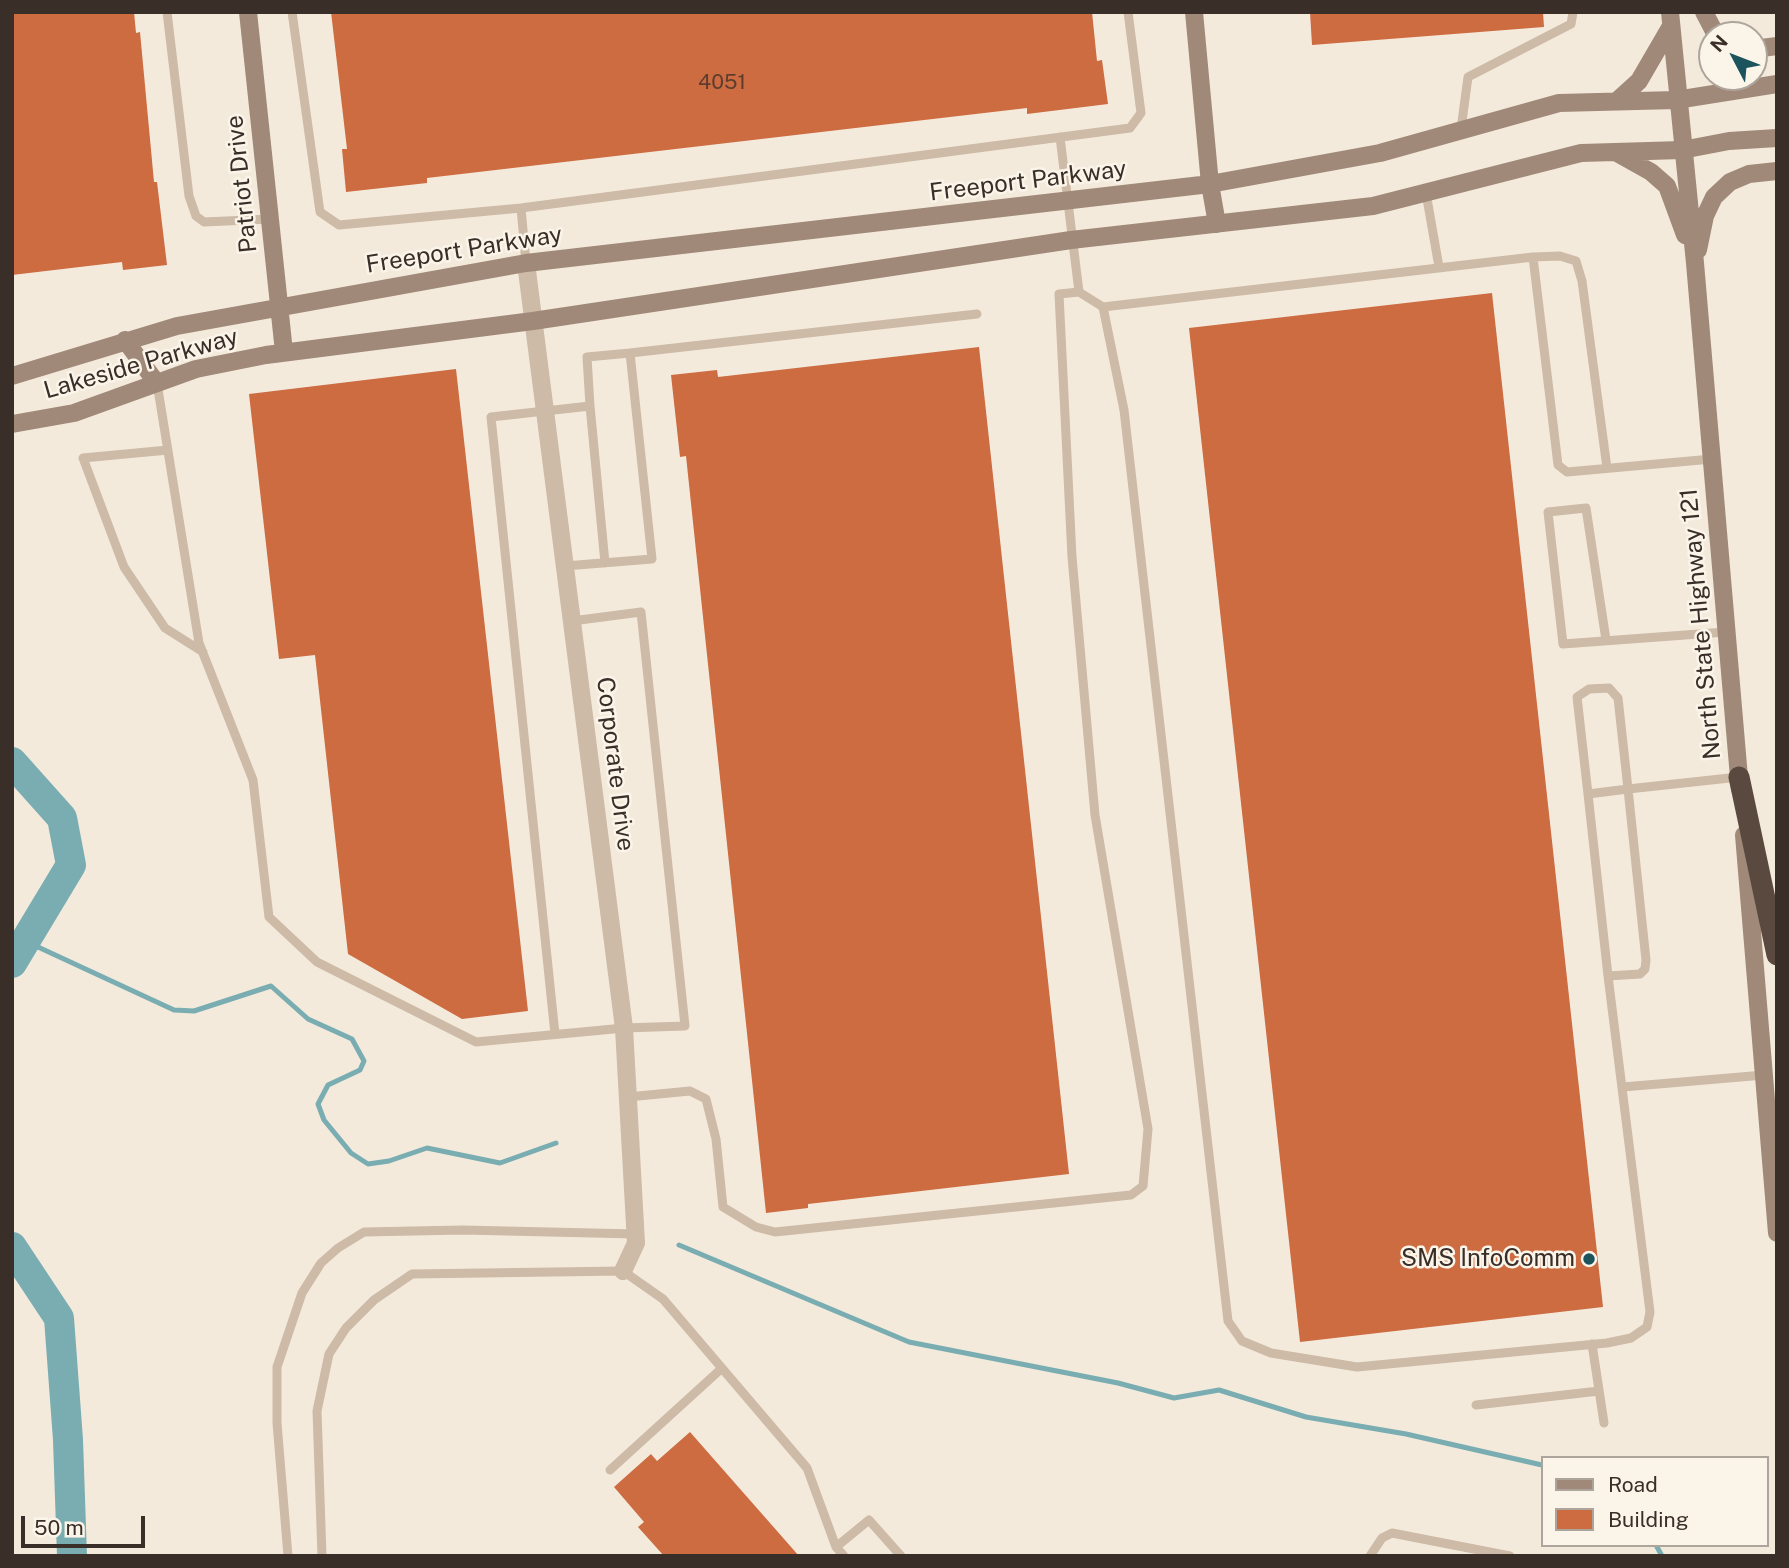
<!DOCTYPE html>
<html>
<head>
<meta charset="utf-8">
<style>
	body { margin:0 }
	#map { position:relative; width:1789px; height:1568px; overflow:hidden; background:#f4eadc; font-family:"Public Sans",sans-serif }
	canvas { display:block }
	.frame { position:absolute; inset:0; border:14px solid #392e28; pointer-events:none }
	.legend { position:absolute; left:1541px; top:1456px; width:228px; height:91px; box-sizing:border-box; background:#fbf4e9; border:2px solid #ada59c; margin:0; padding:9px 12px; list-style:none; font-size:21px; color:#392e28 }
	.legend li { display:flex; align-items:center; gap:14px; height:35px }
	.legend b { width:35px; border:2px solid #ada59c }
	.north { position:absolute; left:1698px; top:21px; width:70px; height:70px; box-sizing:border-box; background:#fbf4e9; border:2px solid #ada59c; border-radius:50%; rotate:312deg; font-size:19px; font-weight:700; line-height:28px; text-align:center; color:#392e28 }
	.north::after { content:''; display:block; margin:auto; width:24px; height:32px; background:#1b545d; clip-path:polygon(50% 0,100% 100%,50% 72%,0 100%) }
	.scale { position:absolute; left:21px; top:1516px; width:124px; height:32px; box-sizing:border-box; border:4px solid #392e28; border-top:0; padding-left:9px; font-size:21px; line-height:24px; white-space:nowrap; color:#392e28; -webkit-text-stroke:5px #fbf4e9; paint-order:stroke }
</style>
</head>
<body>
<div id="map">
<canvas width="1789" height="1568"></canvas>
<div class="frame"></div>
<ul class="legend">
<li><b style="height:9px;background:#a08978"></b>Road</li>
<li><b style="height:19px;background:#cd6b41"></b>Building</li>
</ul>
<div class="north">N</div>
<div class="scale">50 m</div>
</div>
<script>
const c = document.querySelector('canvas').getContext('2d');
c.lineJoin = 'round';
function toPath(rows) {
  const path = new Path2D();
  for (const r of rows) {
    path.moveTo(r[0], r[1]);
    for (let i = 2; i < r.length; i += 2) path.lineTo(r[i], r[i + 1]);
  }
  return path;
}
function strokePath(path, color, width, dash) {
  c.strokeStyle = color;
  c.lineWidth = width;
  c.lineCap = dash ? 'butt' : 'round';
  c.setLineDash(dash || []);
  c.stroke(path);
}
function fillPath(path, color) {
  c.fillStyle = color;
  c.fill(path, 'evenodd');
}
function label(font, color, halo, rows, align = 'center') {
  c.font = font + ' "Public Sans",sans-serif';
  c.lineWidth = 5;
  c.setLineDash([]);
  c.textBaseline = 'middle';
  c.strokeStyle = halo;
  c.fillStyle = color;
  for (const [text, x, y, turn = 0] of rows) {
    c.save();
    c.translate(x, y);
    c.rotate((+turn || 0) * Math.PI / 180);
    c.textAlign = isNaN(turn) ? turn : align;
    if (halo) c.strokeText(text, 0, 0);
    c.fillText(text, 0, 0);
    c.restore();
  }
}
strokePath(toPath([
	[25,941,174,1010,194,1011,271,986,308,1019,352,1039,364,1061,360,1070,328,1085,318,1104,324,1120,351,1153,368,1164,389,1161,427,1148,500,1163,556,1143],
	[679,1245,909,1342,1118,1383,1174,1398,1219,1390,1306,1417,1406,1434,1542,1465],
	[1656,1545,1662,1556]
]), '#79adb2', 5);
strokePath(toPath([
	[12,762,62,818,71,865,12,963],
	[12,1247,59,1318,68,1440,72,1556]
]), '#79adb2', 30);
fillPath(toPath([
	[12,12,134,12,136,33,140,32,154,182,157,182,167,265,123,270,122,262,12,275],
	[331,12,1092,12,1097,61,1102,60,1108,104,1027,114,1027,108,427,178,427,183,346,192,342,149,347,149],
	[1310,12,1543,12,1544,27,1312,45],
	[1492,293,1603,1307,1300,1342,1189,328],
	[979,347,1069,1174,808,1204,808,1208,766,1213,686,456,680,457,671,375,717,370,718,377],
	[456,369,528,1011,462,1019,348,954,315,655,279,659,249,394],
	[690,1432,799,1556,664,1556,638,1527,644,1522,614,1487,651,1454,657,1461]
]), '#cd6b41');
strokePath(toPath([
	[167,12,189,196,196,216,204,222,270,219],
	[292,12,320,212,339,225,521,208,1130,128,1141,113,1128,12],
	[1461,129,1468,77,1571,24,1573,12],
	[1060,137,1079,292],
	[1426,193,1439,267],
	[521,208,526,263],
	[1533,257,1560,256,1576,261,1582,281,1607,468],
	[1103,307,1533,257,1558,465,1567,472,1712,459],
	[630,353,977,314],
	[157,383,199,643,253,780,269,917,317,962,476,1042,624,1028,685,1026,641,612,572,621],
	[590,406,605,563],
	[168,450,83,458,124,567,165,628,203,652],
	[1606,640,1586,508,1548,512,1563,644,1726,632],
	[1588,794,1608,976],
	[555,1034,491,417,590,406,587,357,630,353,652,559,565,566],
	[1623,1087,1764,1075],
	[628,1097,690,1091,706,1099,716,1139,723,1207,756,1227,775,1232,1131,1195,1143,1186,1148,1129,1095,815,1072,557,1059,294,1079,292,1103,307,1124,410,1228,1321,1242,1341,1271,1353,1357,1367,1607,1343,1631,1338,1647,1327,1650,1312,1608,976,1640,974,1645,969,1646,960,1628,789,1618,698,1609,688,1589,689,1577,697,1588,794,1628,789,1739,777],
	[1592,1344,1604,1423],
	[1476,1405,1599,1391],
	[610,1470,721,1369],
	[836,1547,869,1520,901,1556],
	[288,1556,277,1423,277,1367,302,1293,321,1263,338,1248,364,1232,463,1230,636,1234],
	[322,1556,317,1411,329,1354,346,1328,374,1300,412,1274,623,1271,663,1299,807,1468,836,1547,844,1556],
	[1370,1556,1382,1538,1392,1533,1510,1556]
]), '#cdbaa7', 9);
strokePath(toPath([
	[526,263,624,1028,636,1243,623,1271]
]), '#cdbaa7', 18);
strokePath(toPath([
	[248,12,284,352],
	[1194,12,1210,184,1217,224],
	[1670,12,1695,263,1740,789],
	[1704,12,1716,35],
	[1754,49,1777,46],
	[1617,101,1639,81,1671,26],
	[1617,153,1651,172,1667,186,1685,235],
	[1698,250,1705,216,1714,197,1730,182,1749,174,1777,171],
	[125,340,156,382],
	[12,376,177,326,526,263,1210,184,1380,153,1559,103,1676,100,1777,84],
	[12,424,74,413,196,369,266,355,533,321,1071,240,1373,206,1581,153,1682,150,1729,141,1777,138],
	[1744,835,1777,1233]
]), '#a08978', 18);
strokePath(toPath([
	[1739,777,1777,955]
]), '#5a493f', 21);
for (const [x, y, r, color] of [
	[1589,1259,7,"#1b545d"]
]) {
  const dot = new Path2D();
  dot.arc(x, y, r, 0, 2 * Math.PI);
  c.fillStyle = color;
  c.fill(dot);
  strokePath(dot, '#fbf4e9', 2.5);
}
label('21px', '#5e3d2e', null, [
	["4051",722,83]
]);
label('24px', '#392e28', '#fbf4e9', [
	["Freeport Parkway",1028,181,-7],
	["Patriot Drive",242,184,-96],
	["Freeport Parkway",464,250,-9],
	["Lakeside Parkway",141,364,-16],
	["North State Highway 121",1701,624,-95],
	["Corporate Drive",615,764,83]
]);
label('24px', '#392e28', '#fbf4e9', [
	["SMS InfoComm",1575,1259]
], 'right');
</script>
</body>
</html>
